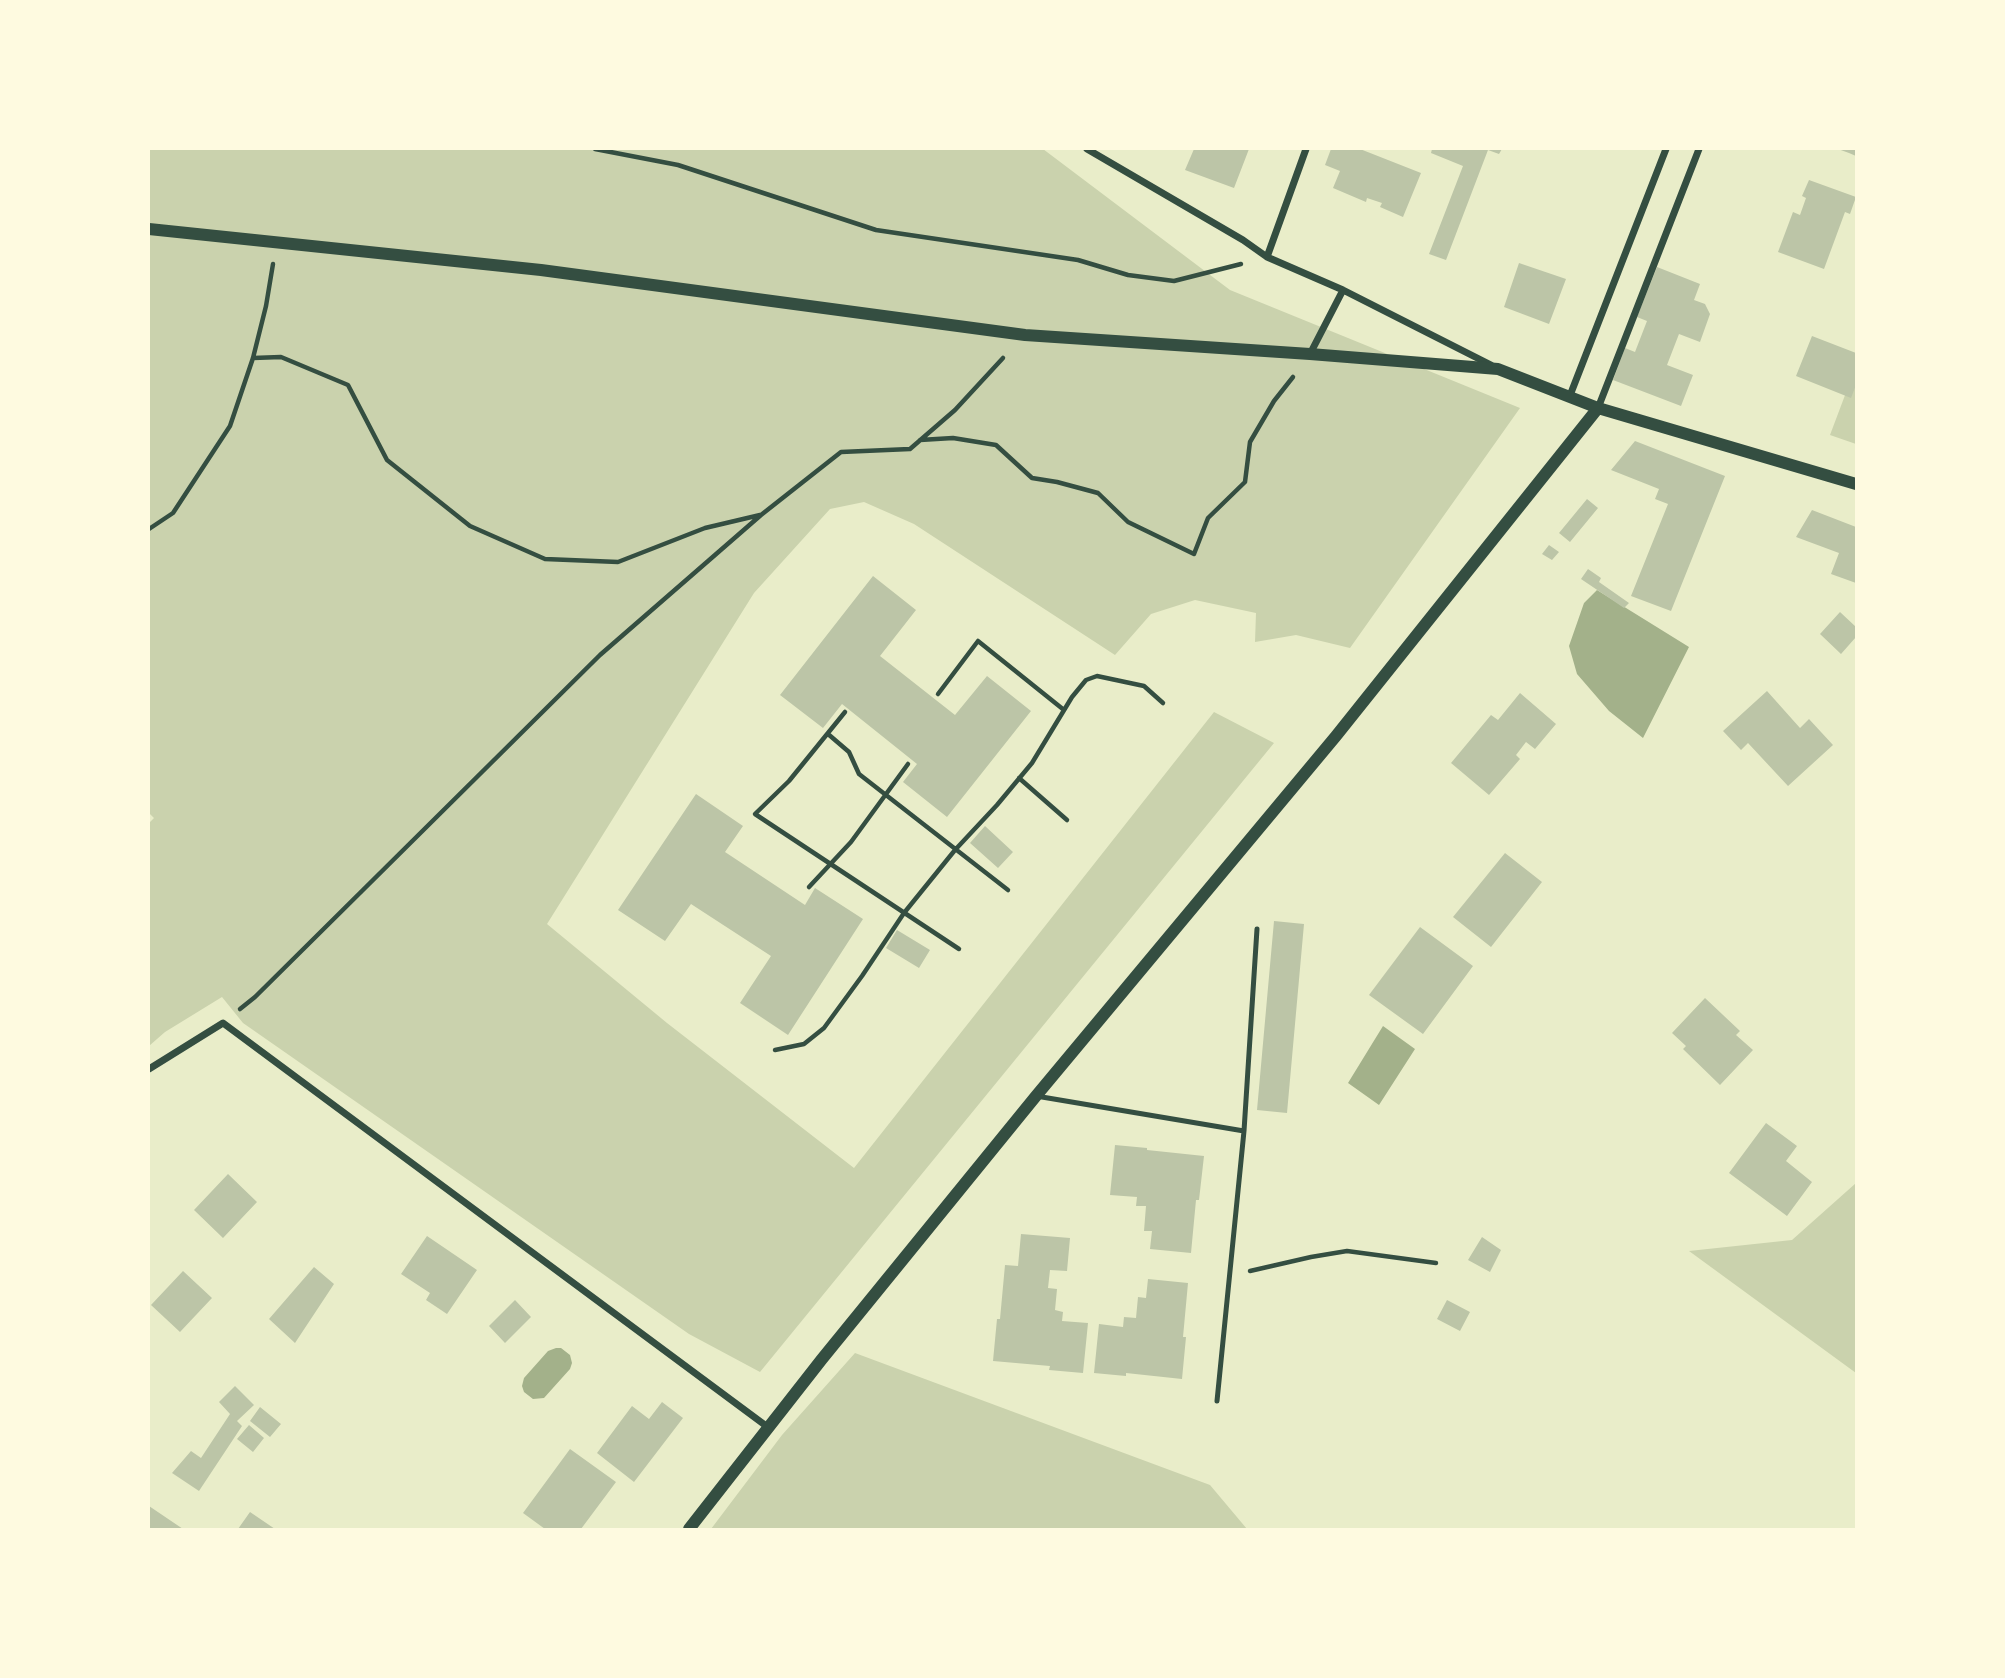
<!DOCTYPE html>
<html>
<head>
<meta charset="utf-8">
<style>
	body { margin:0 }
	#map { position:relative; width:2005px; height:1678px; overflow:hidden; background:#e9edc9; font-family:Barlow,sans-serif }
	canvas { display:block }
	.frame { position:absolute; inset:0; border:150px solid #fefae0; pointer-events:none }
</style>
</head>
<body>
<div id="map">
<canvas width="2005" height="1678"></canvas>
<div class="frame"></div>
</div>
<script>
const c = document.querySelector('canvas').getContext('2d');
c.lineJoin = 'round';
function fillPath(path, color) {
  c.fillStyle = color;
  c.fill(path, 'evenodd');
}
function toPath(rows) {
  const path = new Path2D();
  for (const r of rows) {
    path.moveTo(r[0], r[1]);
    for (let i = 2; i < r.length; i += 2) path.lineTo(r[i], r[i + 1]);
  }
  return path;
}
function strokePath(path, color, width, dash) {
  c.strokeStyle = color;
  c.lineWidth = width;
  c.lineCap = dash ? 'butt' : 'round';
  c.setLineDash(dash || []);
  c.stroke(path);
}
fillPath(toPath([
	[149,149,1043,149,1230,290,1520,408,1350,648,1296,635,1255,642,1256,613,1195,600,1151,614,1115,655,914,524,864,502,830,509,754,593,547,924,667,1023,854,1168,1214,712,1274,743,760,1372,689,1334,243,1023,222,997,165,1032,149,1046,149,823,154,818,149,813],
	[1856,366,1856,444,1830,435],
	[1856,1183,1856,1373,1689,1251,1792,1240],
	[855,1353,1210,1485,1247,1529,711,1529,782,1435]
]), '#cad2ad');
fillPath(toPath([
	[1597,590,1689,647,1643,738,1609,711,1577,674,1569,646,1584,603],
	[1383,1026,1415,1049,1379,1105,1348,1083],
	[556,1348,561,1348,570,1355,572,1363,570,1369,544,1398,533,1399,524,1392,522,1386,524,1378,548,1351]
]), '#a3b18a');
fillPath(toPath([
	[1194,149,1249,149,1234,188,1185,170],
	[1331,149,1360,149,1421,173,1403,217,1380,207,1382,203,1367,198,1366,202,1333,188,1340,171,1325,165],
	[1432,149,1502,149,1499,154,1488,150,1446,260,1429,254,1463,166,1431,153],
	[1838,149,1856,149,1856,156,1849,153],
	[1809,180,1856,197,1850,214,1845,212,1824,269,1778,252,1793,212,1800,215,1806,198,1802,196],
	[1519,263,1566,279,1549,324,1504,307],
	[1657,267,1700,284,1694,300,1705,304,1710,314,1700,342,1679,334,1667,365,1693,375,1681,406,1613,380,1625,348,1635,352,1647,321,1637,317],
	[1812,336,1856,353,1856,385,1851,398,1796,376],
	[1635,441,1725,476,1671,611,1631,596,1668,504,1655,499,1659,489,1611,470],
	[1587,499,1598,508,1570,542,1559,533],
	[1812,510,1856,527,1856,583,1831,574,1839,553,1796,537],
	[1549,545,1559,552,1552,560,1542,554],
	[1588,569,1601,578,1599,582,1629,603,1624,608,1581,579],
	[873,576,916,610,880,656,955,715,987,676,1031,711,947,817,903,782,917,764,842,704,823,728,780,695],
	[1840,612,1856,627,1856,637,1841,654,1820,634],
	[1767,691,1800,728,1809,719,1833,745,1788,786,1748,743,1741,750,1723,731],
	[1520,693,1556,724,1535,749,1526,742,1516,755,1520,759,1489,795,1451,763,1491,715,1498,720],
	[696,794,743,826,725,852,805,905,815,888,863,919,788,1035,740,1003,771,956,691,904,665,941,618,910],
	[985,826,1013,852,998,868,970,843],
	[1505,853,1542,882,1491,947,1453,917],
	[1274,921,1304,924,1287,1113,1257,1110],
	[1420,927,1473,966,1423,1034,1369,995],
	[897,930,930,950,919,968,886,948],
	[1705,998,1740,1031,1736,1035,1753,1050,1720,1085,1683,1049,1686,1046,1672,1033],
	[1766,1123,1797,1146,1786,1161,1812,1182,1787,1216,1729,1173],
	[1115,1145,1147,1148,1147,1150,1204,1156,1199,1200,1196,1200,1191,1253,1150,1249,1152,1231,1144,1231,1146,1206,1136,1206,1137,1197,1110,1195],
	[228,1174,257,1202,223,1238,194,1210],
	[1021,1234,1070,1238,1067,1271,1050,1270,1048,1288,1057,1289,1055,1310,1063,1312,1062,1321,1088,1323,1083,1373,1049,1370,1050,1366,993,1361,997,1319,1000,1319,1005,1265,1018,1266],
	[427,1236,477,1270,447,1314,426,1300,430,1293,401,1274],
	[1482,1237,1501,1250,1490,1272,1468,1260],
	[314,1267,334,1284,295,1343,269,1319],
	[183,1271,212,1298,180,1332,151,1305],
	[1148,1279,1188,1283,1183,1337,1186,1337,1182,1379,1126,1373,1126,1376,1094,1373,1099,1324,1123,1327,1124,1317,1136,1318,1138,1297,1146,1298],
	[515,1300,531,1317,505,1343,489,1326],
	[1447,1300,1470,1312,1460,1331,1437,1319],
	[235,1386,254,1405,237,1421,242,1426,199,1491,172,1473,191,1451,201,1458,230,1414,219,1402],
	[662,1402,683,1418,634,1482,597,1453,632,1406,649,1419],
	[260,1407,281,1424,270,1437,250,1421],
	[249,1425,264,1438,253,1452,237,1439],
	[570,1449,616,1482,581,1529,545,1529,523,1513],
	[149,1506,183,1529,149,1529],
	[250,1512,275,1529,238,1529]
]), '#bcc5a7');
strokePath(toPath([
	[595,149,678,165,876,230,1078,260,1128,275,1174,281,1241,264],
	[253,358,281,357,348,385,387,460,470,526,545,559,618,562,705,528,760,515],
	[920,440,953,438,996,445,1032,478,1057,482,1098,493,1128,522,1194,554,1208,518,1245,482,1250,442,1274,401,1293,377],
	[149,529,173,513,230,426,253,358,266,306,273,264],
	[938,694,978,641,1064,710],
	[845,712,789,781,755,814,959,949],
	[828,734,849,752,859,774,1008,890],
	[1019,778,1067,820],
	[809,887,851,842,908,764],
	[240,1009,255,997,600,655,761,515,841,452,910,449,955,410,1003,358],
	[775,1050,804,1044,824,1028,862,976,904,913,955,850,997,805,1032,763,1072,697,1086,680,1097,676,1144,686,1163,703],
	[1250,1271,1311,1257,1347,1251,1436,1263]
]), '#344e41', 4.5);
strokePath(toPath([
	[1036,1096,1244,1131,1217,1401],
	[1244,1131,1257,929]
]), '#344e41', 5);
strokePath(toPath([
	[1087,149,1243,240,1267,257,1343,290,1491,365],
	[1267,257,1306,149],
	[1310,354,1343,290],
	[1569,398,1666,149],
	[1598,408,1699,149],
	[149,1069,223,1023,769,1428]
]), '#344e41', 7);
strokePath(toPath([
	[149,229,541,270,1025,335,1310,354,1498,369,1598,408,1856,484],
	[689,1529,822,1359,1036,1096,1336,736,1598,408]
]), '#344e41', 12);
</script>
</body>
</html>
